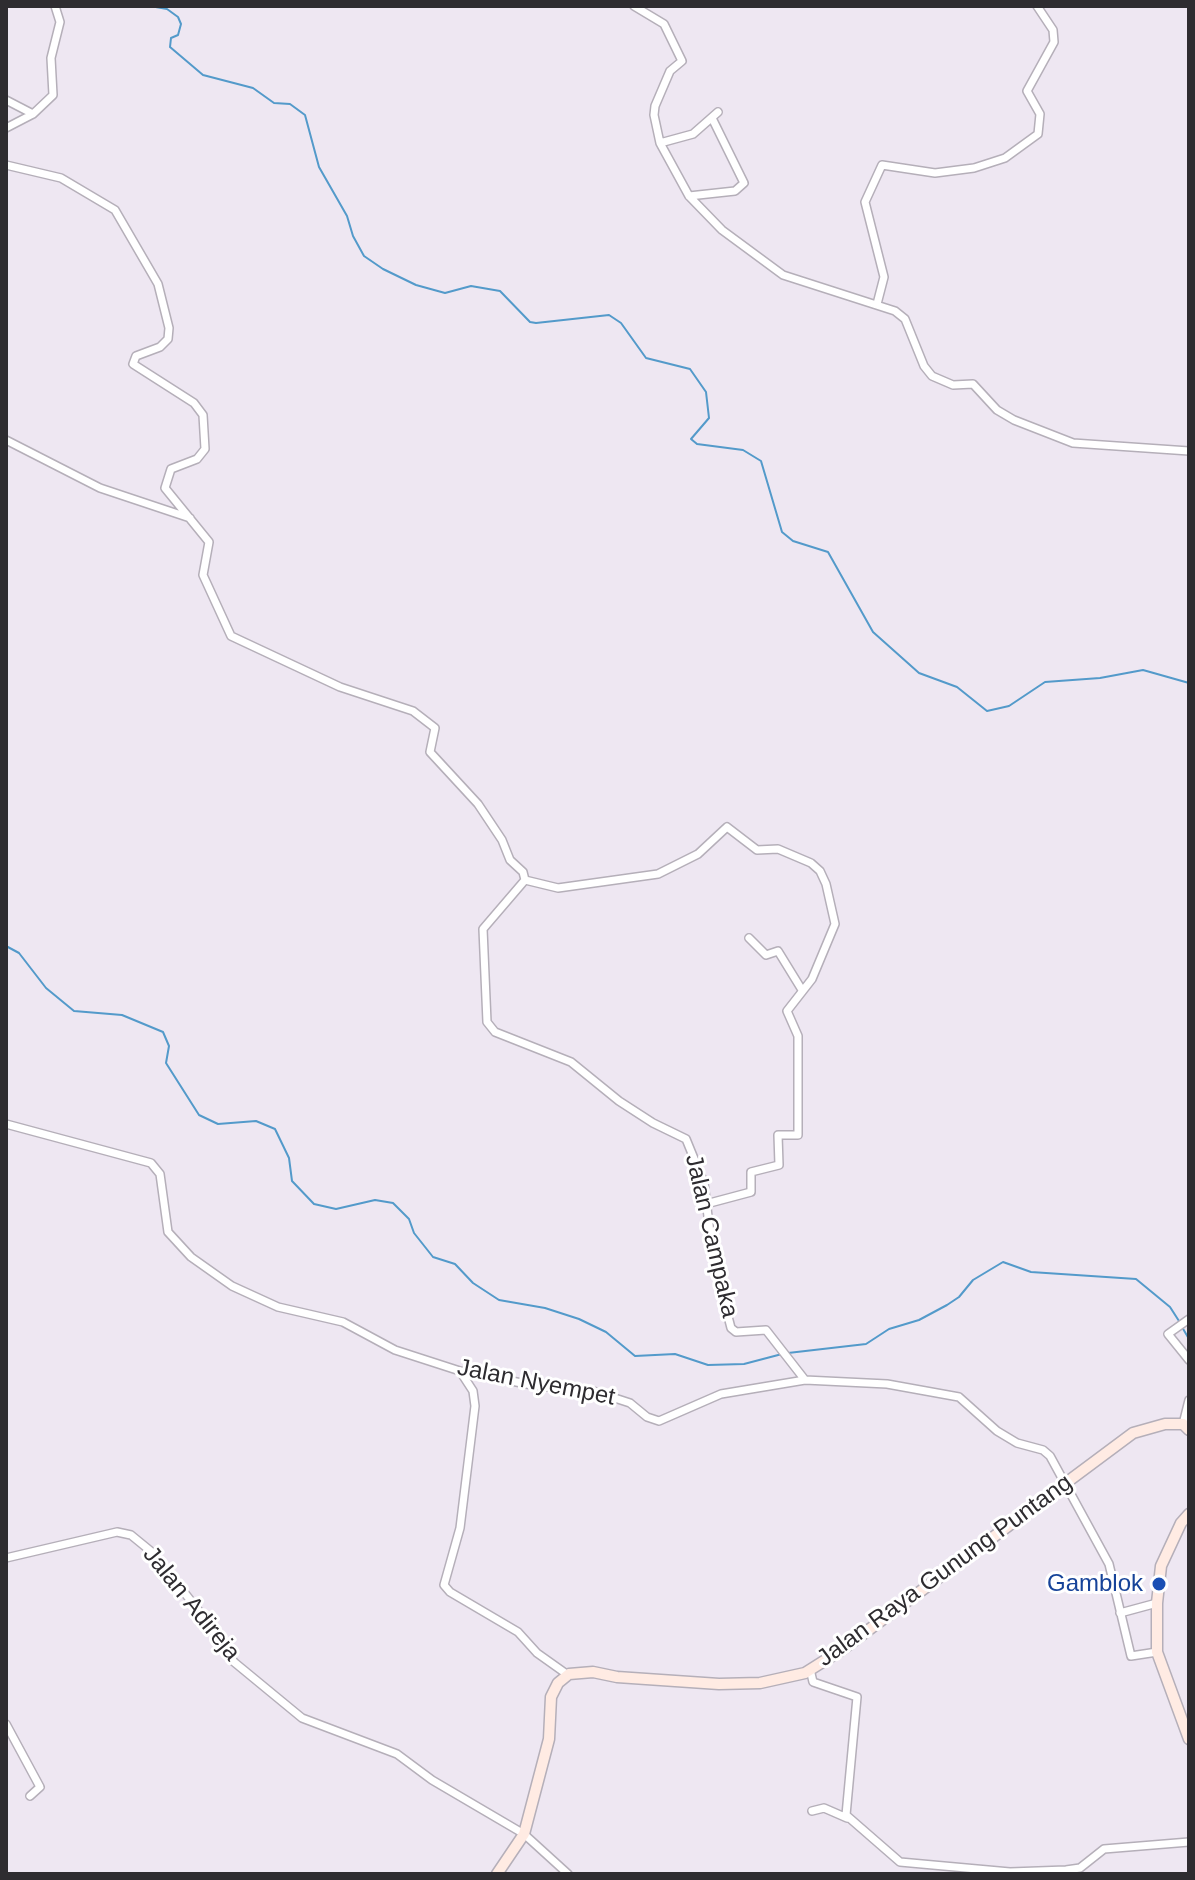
<!DOCTYPE html>
<html>
<head>
<meta charset="utf-8">
<style>
	body { margin:0 }
	#map { position:relative; width:1195px; height:1880px; overflow:hidden; background:#eee7f2; font-family:Helvetica,sans-serif }
	canvas { display:block }
	.frame { position:absolute; inset:0; border:8px solid #2e2c30; pointer-events:none }
</style>
</head>
<body>
<div id="map">
<canvas width="1195" height="1880"></canvas>
<div class="frame"></div>
</div>
<script>
const c = document.querySelector('canvas').getContext('2d');
c.lineJoin = 'round';
function toPath(rows) {
  const path = new Path2D();
  for (const r of rows) {
    path.moveTo(r[0], r[1]);
    for (let i = 2; i < r.length; i += 2) path.lineTo(r[i], r[i + 1]);
  }
  return path;
}
function strokePath(path, color, width, dash) {
  c.strokeStyle = color;
  c.lineWidth = width;
  c.lineCap = dash ? 'butt' : 'round';
  c.setLineDash(dash || []);
  c.stroke(path);
}
function label(font, color, halo, rows, align = 'center') {
  c.font = font + ' Helvetica,sans-serif';
  c.lineWidth = 6;
  c.setLineDash([]);
  c.textBaseline = 'middle';
  c.strokeStyle = halo;
  c.fillStyle = color;
  for (const [text, x, y, turn = 0] of rows) {
    c.save();
    c.translate(x, y);
    c.rotate((+turn || 0) * Math.PI / 180);
    c.textAlign = isNaN(turn) ? turn : align;
    if (halo) c.strokeText(text, 0, 0);
    c.fillText(text, 0, 0);
    c.restore();
  }
}
strokePath(toPath([
	[150,6,167,9,178,17,181,24,178,35,171,38,170,47,203,75,253,88,274,103,290,104,305,115,319,167,347,216,353,236,364,256,383,269,416,285,445,293,471,286,500,291,530,322,536,323,609,315,621,323,646,358,690,369,706,392,709,418,691,439,697,444,743,450,761,461,782,532,793,541,828,552,873,632,919,673,957,687,987,711,1009,706,1045,682,1100,678,1143,670,1189,683],
	[6,946,19,953,46,988,74,1011,122,1015,163,1032,169,1046,166,1063,199,1115,218,1124,256,1121,275,1129,289,1158,292,1181,314,1204,336,1209,375,1200,393,1203,409,1219,414,1233,433,1257,455,1264,473,1283,499,1300,545,1308,579,1319,606,1332,635,1356,675,1354,708,1365,744,1364,782,1354],
	[1182,1327,1189,1339],
	[788,1353,866,1344,889,1329,919,1320,947,1305,959,1297,973,1280,1003,1262,1031,1272,1136,1279,1170,1307,1179,1321]
]), '#539aca', 2);
const street = toPath([
	[634,6,664,24,682,61,670,71,655,106,654,115,660,143,689,196,722,230,783,275,895,311,905,319,924,366,932,376,953,385,973,384,997,410,1014,420,1073,443,1189,451],
	[6,100,33,114],
	[6,128,33,114,53,95,51,58,60,22,55,6],
	[660,143,693,134,718,112],
	[6,165,61,178,115,210,158,284,169,328,168,339,160,347,136,356,133,364,194,403,203,415,205,449,197,459,171,469,165,488,209,542,203,575,231,636,340,687,413,711,435,728,430,752,478,804,502,840,510,860,523,872,525,880,483,929,487,1022,495,1032,571,1062,619,1101,653,1123,686,1139,704,1183,713,1258,731,1328,736,1332,766,1330,805,1380],
	[689,196,735,191,744,183,712,118],
	[877,304,884,277,865,202,882,165,935,173,974,168,1005,158,1038,134,1040,114,1027,91,1054,42,1053,30,1037,6],
	[6,440,100,488,190,518],
	[525,880,558,888,658,874,698,854,727,827,757,850,778,849,811,863,820,871,826,884,835,924,812,979,787,1011,798,1036,798,1135,778,1135,779,1165,751,1172,751,1192,706,1204],
	[749,938,766,955,778,951,802,990],
	[6,1124,151,1163,160,1174,168,1232,191,1257,232,1286,278,1307,343,1322,395,1350,460,1371,537,1386,593,1391,630,1403,647,1417,659,1421,721,1394,805,1380,887,1384,959,1397,997,1431,1017,1443,1043,1450,1050,1456,1109,1564,1131,1656,1157,1652],
	[1189,1319,1168,1334,1189,1360],
	[460,1371,473,1391,475,1406,460,1528,444,1585,450,1592,518,1632,537,1653,568,1675],
	[1183,1424,1189,1400],
	[6,1558,117,1532,131,1535,153,1553,210,1625,234,1662,302,1718,397,1754,432,1780,524,1834,568,1874],
	[1120,1613,1157,1603],
	[810,1669,813,1682,857,1697,846,1815,900,1862,1010,1872,1066,1870,1080,1868,1104,1849,1189,1842],
	[6,1724,40,1787,30,1796],
	[812,1811,824,1808,847,1818]
]);
const secondary = toPath([
	[1189,1514,1181,1523,1161,1566,1157,1603,1157,1652,1189,1739],
	[497,1874,524,1834,549,1739,551,1697,558,1683,569,1674,593,1672,617,1677,719,1684,760,1683,805,1673,843,1649,1133,1433,1165,1424,1183,1424,1189,1430]
]);
strokePath(street, '#b5afb9', 10);
strokePath(secondary, '#b5afb9', 13);
strokePath(street, '#fff', 7);
strokePath(secondary, '#ffebe3', 10);
for (const [x, y, r, color] of [
	[1159,1584,8,"#1a4fb4"]
]) {
  const dot = new Path2D();
  dot.arc(x, y, r, 0, 2 * Math.PI);
  c.fillStyle = color;
  c.fill(dot);
  strokePath(dot, '#fff', 3);
}
label('24px', '#2e2c30', '#fff', [
	["Jalan Campaka",711,1236,77],
	["Jalan Nyempet",536,1383,11],
	["Jalan Raya Gunung Puntang",945,1571,-36],
	["Jalan Adireja",191,1604,51]
]);
label('24px', '#164399', '#fff', [
	["Gamblok",1143,1584]
], 'right');
</script>
</body>
</html>
